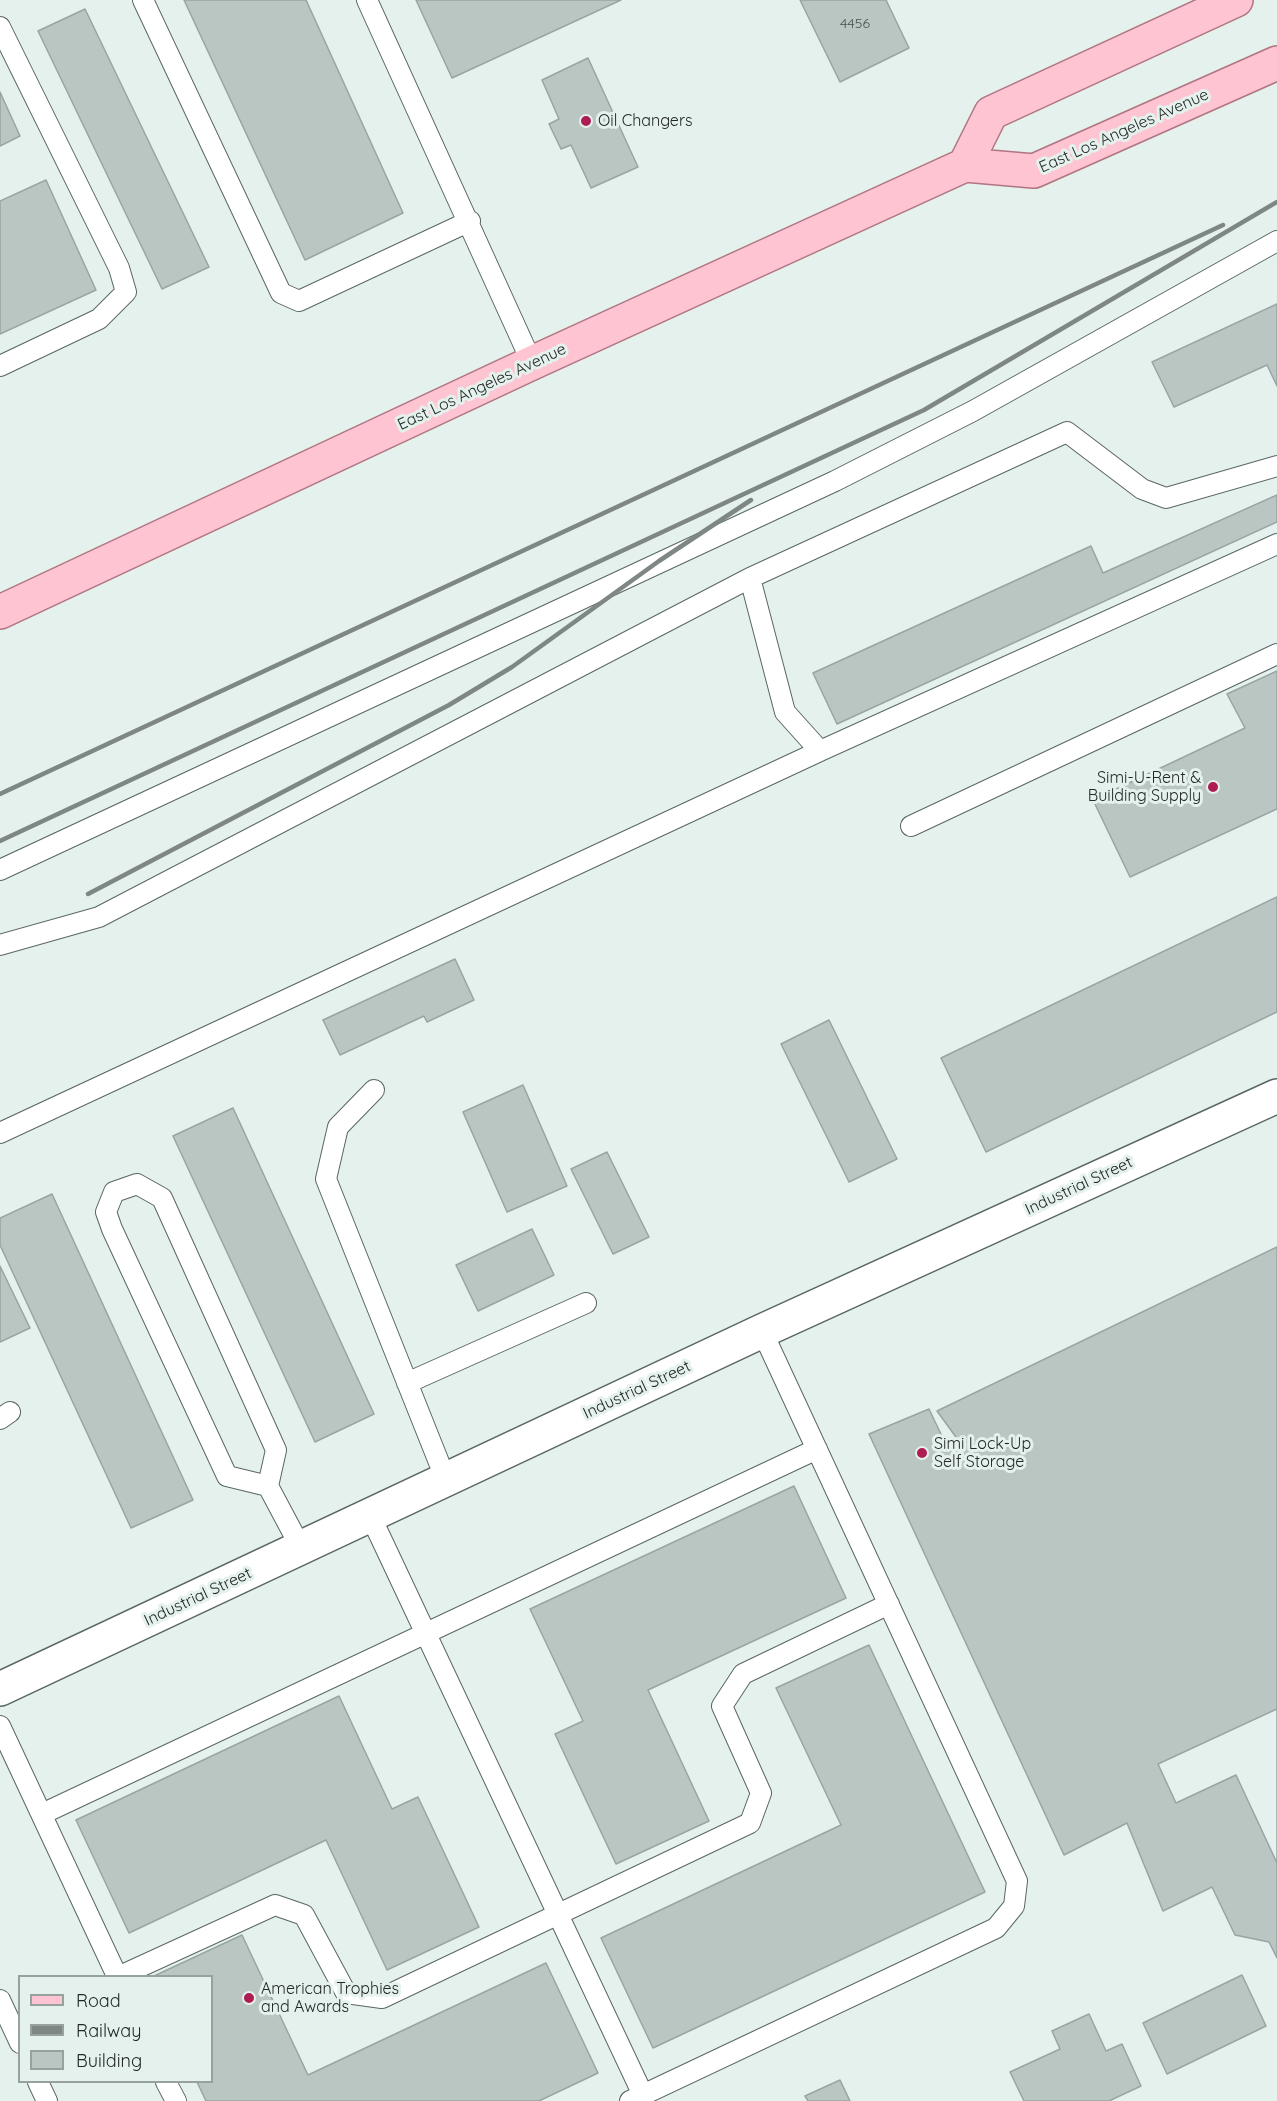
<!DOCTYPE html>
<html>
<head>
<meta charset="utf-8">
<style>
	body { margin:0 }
	#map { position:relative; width:1277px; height:2101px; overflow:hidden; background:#e4f1ed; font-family:Quicksand,sans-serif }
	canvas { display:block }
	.legend { position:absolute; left:18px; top:1975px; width:195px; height:108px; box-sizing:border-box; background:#e4f1ed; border:2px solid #97a19d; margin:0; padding:8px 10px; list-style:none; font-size:18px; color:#232826 }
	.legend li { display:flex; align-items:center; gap:12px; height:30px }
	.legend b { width:30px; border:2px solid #97a19d }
</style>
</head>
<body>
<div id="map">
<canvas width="1277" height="2101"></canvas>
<ul class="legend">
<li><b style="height:8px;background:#fec4d1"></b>Road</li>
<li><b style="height:8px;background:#7f8784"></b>Railway</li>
<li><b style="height:16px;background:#b9c6c2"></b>Building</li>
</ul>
</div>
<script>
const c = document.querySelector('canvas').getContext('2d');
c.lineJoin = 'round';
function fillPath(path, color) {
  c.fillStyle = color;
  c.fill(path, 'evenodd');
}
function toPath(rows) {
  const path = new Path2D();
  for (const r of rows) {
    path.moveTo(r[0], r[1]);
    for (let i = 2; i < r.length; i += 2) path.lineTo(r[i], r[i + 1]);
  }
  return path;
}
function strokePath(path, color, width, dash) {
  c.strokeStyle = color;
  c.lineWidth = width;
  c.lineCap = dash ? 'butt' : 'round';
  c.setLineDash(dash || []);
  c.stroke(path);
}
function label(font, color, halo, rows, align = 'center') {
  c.font = font + ' Quicksand,sans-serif';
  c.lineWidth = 6;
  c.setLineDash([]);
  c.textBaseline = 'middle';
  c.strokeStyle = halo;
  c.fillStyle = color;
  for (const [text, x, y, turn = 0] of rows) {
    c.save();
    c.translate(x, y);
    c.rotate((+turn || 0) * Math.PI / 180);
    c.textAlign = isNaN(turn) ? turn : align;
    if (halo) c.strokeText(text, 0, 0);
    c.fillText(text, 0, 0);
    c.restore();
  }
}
const building = toPath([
	[184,0,306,0,403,213,305,260,184,0],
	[416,0,621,0,452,78,416,0],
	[800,0,886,0,909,48,840,82,800,0],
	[85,9,209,267,162,289,38,31,85,9],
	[588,58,638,167,591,188,571,145,561,149,549,124,559,119,542,80,588,58],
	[0,92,20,136,0,146,0,92],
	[46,180,96,290,0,334,0,201,46,180],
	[1277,304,1277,386,1267,365,1174,407,1152,362,1277,304],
	[1277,495,1277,522,837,724,813,673,1091,546,1103,573,1277,495],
	[1277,671,1277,809,1130,877,1093,800,1245,728,1227,694,1277,671],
	[1277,897,1277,1012,986,1152,941,1058,1277,897],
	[455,959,474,1000,427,1022,424,1016,340,1055,323,1020,455,959],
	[829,1020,897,1159,849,1182,781,1044,829,1020],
	[523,1085,567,1186,507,1212,463,1112,523,1085],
	[233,1108,374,1414,315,1442,173,1136,233,1108],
	[607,1152,649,1237,613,1254,571,1169,607,1152],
	[52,1194,193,1500,131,1528,0,1245,0,1218,52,1194],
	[532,1229,554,1275,478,1311,456,1265,532,1229],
	[1277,1247,1277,1958,1269,1942,1235,1935,1212,1887,1163,1911,1127,1823,1064,1855,869,1434,929,1409,949,1451,961,1444,937,1411,1277,1247],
	[0,1266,30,1328,0,1342,0,1266],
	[794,1486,846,1598,648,1690,709,1821,616,1864,555,1734,583,1721,530,1609,794,1486],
	[869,1645,985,1892,653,2048,601,1938,841,1825,776,1688,869,1645],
	[339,1696,392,1809,418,1797,479,1927,387,1970,326,1840,129,1933,76,1820,339,1696],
	[1277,1709,1277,1863,1236,1775,1176,1803,1158,1764,1277,1709],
	[242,1935,308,2075,546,1963,598,2073,539,2101,206,2101,197,2082,212,2082,212,1976,154,1976,242,1935],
	[1242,1975,1266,2026,1167,2074,1143,2023,1242,1975],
	[1089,2014,1106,2051,1122,2044,1141,2086,1109,2101,1024,2101,1010,2072,1060,2049,1052,2031,1089,2014],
	[840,2080,850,2101,808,2101,805,2096,840,2080]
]);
fillPath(building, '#b9c6c2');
strokePath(building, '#99a5a2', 1.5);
const service = toPath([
	[143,0,281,293,299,301,470,221],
	[367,0,532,363],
	[0,27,119,268,126,292,99,319,0,366],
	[1277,466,1166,498,1142,489,1067,432,750,578,785,712,820,751,1277,544],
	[911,826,1277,654],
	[0,870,835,481,973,411,1277,241],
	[0,945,99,917,750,578],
	[374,1090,338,1127,326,1179,446,1480],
	[0,1133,820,751],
	[407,1383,586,1303],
	[0,1419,10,1412],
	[268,1486,227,1476,112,1229,106,1212,114,1192,137,1184,162,1198,276,1450,268,1486,301,1548],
	[370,1515,643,2095],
	[0,1726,117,1976],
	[42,1814,817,1449],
	[120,1976,275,1905,304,1915,346,1993,382,1998,750,1823,761,1793,722,1706,743,1674,889,1604],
	[0,2000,20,2043],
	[38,2082,47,2101],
	[166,2082,176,2101],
	[630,2101,996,1928,1014,1906,1017,1881,762,1331]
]);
const minor = toPath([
	[0,1689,762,1331,1277,1096]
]);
const primary = toPath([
	[965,165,991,113,1236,0],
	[0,612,532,363,965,165,1034,171,1277,63]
]);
strokePath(service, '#5a6663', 22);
strokePath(minor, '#5a6663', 36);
strokePath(primary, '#b17481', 36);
strokePath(service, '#fff', 20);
strokePath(minor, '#fff', 33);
strokePath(primary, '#fec4d1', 33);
strokePath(toPath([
	[0,794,1223,225],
	[0,841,924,410,1277,202],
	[88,894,449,705,512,667,659,561,751,500]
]), '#7f8784', 4.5);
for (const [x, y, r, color] of [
	[586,121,6,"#ad1c52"],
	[1213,787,6,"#ad1c52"],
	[922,1453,6,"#ad1c52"],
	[249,1998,6,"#ad1c52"]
]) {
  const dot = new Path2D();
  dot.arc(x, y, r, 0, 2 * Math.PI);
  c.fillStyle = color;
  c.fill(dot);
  strokePath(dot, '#e4f1ed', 2);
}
label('14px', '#48504d', null, [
	["4456",855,24]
]);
label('16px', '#232826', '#e4f1ed', [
	["Oil Changers",598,121],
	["Simi-U-Rent &",1201,778,"right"],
	["Building Supply",1201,796,"right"],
	["Simi Lock-Up",934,1444],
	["Self Storage",934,1462],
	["American Trophies",261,1989],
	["and Awards",261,2007]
], 'left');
label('16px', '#232826', '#e4f1ed', [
	["East Los Angeles Avenue",1124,131,-24],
	["East Los Angeles Avenue",482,387,-25],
	["Industrial Street",1079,1186,-25],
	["Industrial Street",637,1390,-25],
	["Industrial Street",198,1597,-25]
]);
</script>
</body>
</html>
